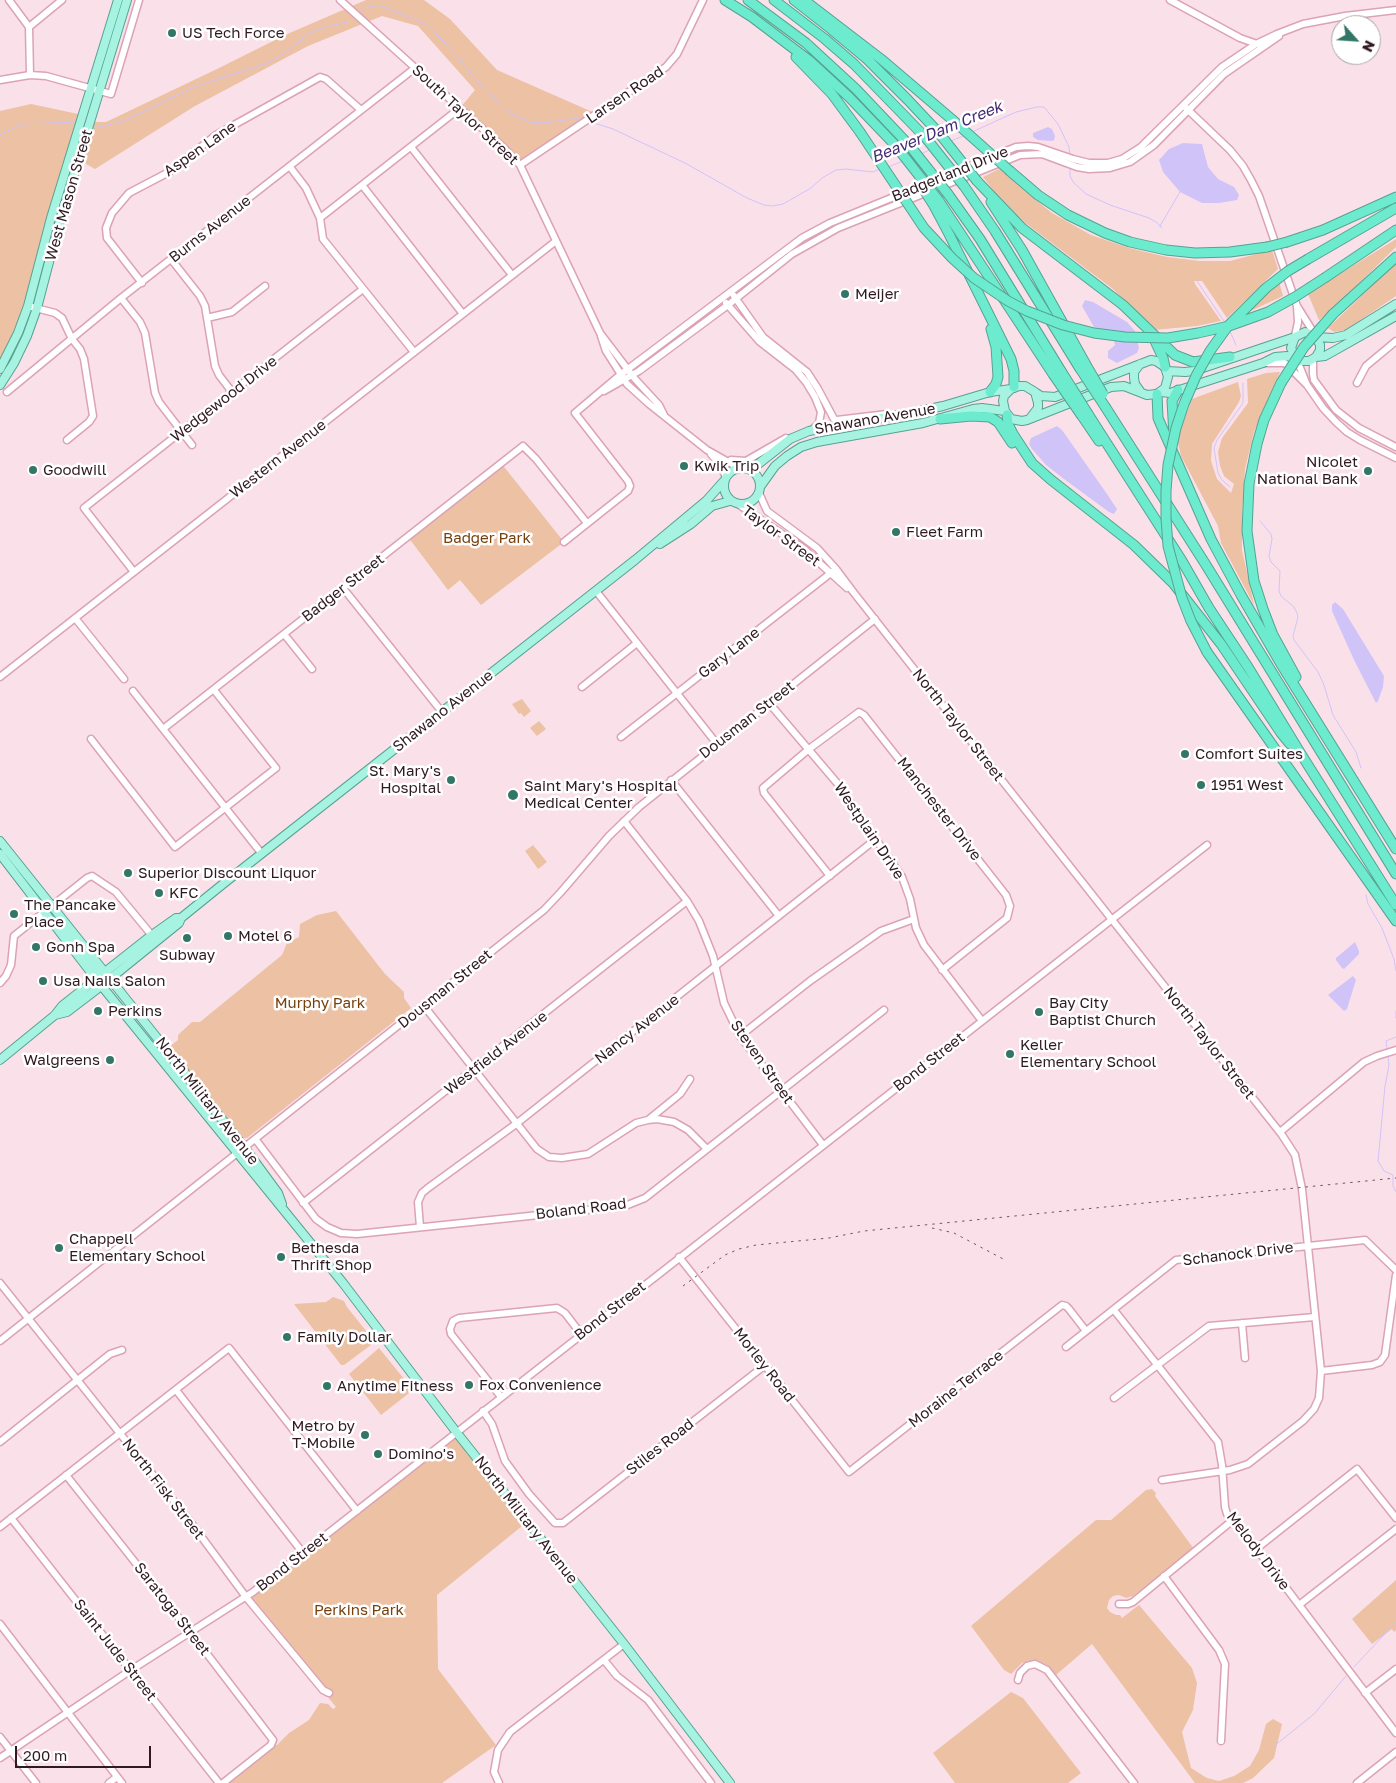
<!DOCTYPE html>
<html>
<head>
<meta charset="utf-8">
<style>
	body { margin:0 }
	#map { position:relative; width:1396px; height:1783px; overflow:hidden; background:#fae1e9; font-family:"Golos Text",sans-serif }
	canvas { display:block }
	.north { position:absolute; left:1331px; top:15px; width:50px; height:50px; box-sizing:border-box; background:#fff; border:1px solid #aca3a7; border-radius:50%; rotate:116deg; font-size:14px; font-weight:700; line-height:20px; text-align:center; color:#301a22 }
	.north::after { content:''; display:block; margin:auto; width:18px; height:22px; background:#337566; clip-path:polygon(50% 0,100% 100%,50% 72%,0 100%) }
	.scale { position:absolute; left:15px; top:1746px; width:136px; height:22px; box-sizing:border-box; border:2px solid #301a22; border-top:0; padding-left:6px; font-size:15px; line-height:18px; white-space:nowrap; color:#301a22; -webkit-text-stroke:4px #fff; paint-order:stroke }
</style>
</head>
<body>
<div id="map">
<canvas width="1396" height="1783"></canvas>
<div class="north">N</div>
<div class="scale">200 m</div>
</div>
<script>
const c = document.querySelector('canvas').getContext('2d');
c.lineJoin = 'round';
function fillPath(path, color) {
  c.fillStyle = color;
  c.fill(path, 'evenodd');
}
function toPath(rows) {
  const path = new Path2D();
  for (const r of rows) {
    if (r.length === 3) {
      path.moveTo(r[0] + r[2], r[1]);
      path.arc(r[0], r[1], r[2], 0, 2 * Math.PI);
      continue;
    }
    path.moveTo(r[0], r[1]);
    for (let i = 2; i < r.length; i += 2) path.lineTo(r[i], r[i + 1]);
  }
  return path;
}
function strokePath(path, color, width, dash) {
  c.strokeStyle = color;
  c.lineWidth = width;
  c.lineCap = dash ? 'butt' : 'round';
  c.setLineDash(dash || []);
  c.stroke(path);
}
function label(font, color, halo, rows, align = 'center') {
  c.font = font + ' "Golos Text",sans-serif';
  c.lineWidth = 5;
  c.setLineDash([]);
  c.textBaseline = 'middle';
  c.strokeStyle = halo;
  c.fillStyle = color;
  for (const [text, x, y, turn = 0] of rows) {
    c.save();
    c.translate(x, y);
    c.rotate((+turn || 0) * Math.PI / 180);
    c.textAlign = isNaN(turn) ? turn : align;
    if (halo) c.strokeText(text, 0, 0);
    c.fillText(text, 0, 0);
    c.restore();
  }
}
fillPath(toPath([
	[366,0,424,0,450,19,497,70,597,114,519,166,460,108,475,90,418,26,382,16,308,46,195,106,95,169,79,160,90,122,106,122,217,69,285,35],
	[31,104,83,115,28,306,0,369,0,111],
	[1001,168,1020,187,1052,213,1091,235,1129,248,1167,257,1200,261,1230,261,1272,250,1278,269,1227,318,1202,281,1194,281,1195,284,1221,321,1197,326,1154,330,1113,289,1024,222,1000,199,983,177],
	[1396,239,1396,247,1336,306,1319,320,1308,294],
	[1396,263,1396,296,1346,330,1334,332,1328,328],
	[1279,282,1283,296,1244,314],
	[1280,372,1254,432,1245,469,1242,513,1242,550,1254,605,1221,543,1218,526,1181,456,1178,443,1179,434,1192,399,1238,382,1241,396,1239,402,1212,444,1211,461,1217,479,1231,493,1234,484,1224,476,1220,466,1218,452,1222,438,1248,403,1247,379,1266,373],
	[501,463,564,542,481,605,460,580,448,590,408,537],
	[522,699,531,711,524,717,521,713,519,714,512,704],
	[539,721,546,729,537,736,530,728],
	[533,845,547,862,538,869,525,851],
	[336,911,385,974,404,992,404,998,411,1008,247,1138,241,1138,169,1047,178,1040,178,1035,192,1022,200,1022,282,955,287,943,299,937,300,924,317,915],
	[333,1297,344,1301,347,1307,375,1342,344,1365,341,1365,294,1304,326,1302],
	[379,1348,413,1390,381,1415,349,1374],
	[457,1433,527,1522,437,1595,438,1669,496,1745,442,1783,222,1783,271,1745,277,1745,289,1733,309,1720,320,1703,328,1704,333,1709,336,1707,246,1597],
	[1152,1489,1156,1493,1155,1496,1194,1549,1133,1596,1126,1598,1119,1595,1113,1596,1109,1600,1107,1608,1110,1612,1116,1615,1120,1615,1122,1618,1139,1605,1192,1668,1197,1683,1193,1710,1182,1732,1191,1768,1207,1778,1219,1781,1234,1776,1250,1766,1259,1750,1266,1724,1273,1719,1282,1724,1274,1758,1253,1778,1243,1783,1195,1783,1092,1644,1056,1675,1047,1665,1036,1660,1022,1663,1011,1674,1004,1670,971,1626,1096,1520,1111,1520,1146,1490],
	[1396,1580,1396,1630,1394,1632,1392,1629,1372,1644,1352,1619],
	[1011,1692,1023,1698,1081,1773,1068,1783,955,1783,933,1753]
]), '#ecc1a4');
fillPath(toPath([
	[1048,127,1052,129,1055,136,1054,140,1052,141,1038,140,1033,137,1033,133],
	[1183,143,1202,144,1208,167,1218,179,1234,187,1239,195,1237,200,1219,203,1202,203,1180,192,1163,172,1159,160,1169,149],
	[1085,300,1093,302,1127,322,1135,331,1139,348,1137,353,1117,363,1108,358,1108,351,1115,345,1112,332,1094,327,1082,306],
	[1057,426,1062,430,1107,494,1117,509,1114,514,1109,512,1064,479,1046,465,1032,449,1029,444,1031,438],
	[1335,602,1343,609,1384,676,1383,687,1378,701,1376,703,1354,660,1332,611,1332,605],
	[1355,942,1359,951,1359,954,1344,969,1342,968,1336,960,1336,958],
	[1353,976,1356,980,1347,1009,1344,1011,1328,995]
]), '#d0c3f8');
strokePath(toPath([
	[358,13,364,8,379,5,428,25,455,54,485,90,512,114,529,122,544,123,580,118],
	[594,123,613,129,685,163,747,198,764,205,772,206,783,204,811,188,822,178,836,170,846,169,873,172,880,169],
	[95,128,124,121,194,87,271,62,293,47,309,33,329,26,348,22,355,15],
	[972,132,1016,112,1037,107,1044,107,1058,124,1069,147,1070,156],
	[0,135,21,124,76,122],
	[951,141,963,136],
	[921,154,931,149],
	[888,167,903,161],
	[1070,167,1070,176,1073,182,1086,194,1110,205,1149,218,1156,222,1162,228],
	[1160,226,1180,192],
	[1197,281,1226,324],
	[1229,329,1236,345],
	[1230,487,1222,480,1218,473,1214,448,1217,440,1243,403,1243,383],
	[1260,521,1271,534,1272,539,1269,556,1271,562,1280,571,1279,591,1281,596,1294,607,1297,613,1298,617,1293,636,1294,640,1318,672,1324,685,1333,715,1356,752,1361,768],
	[1366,895,1368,904,1382,928,1394,959,1396,971],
	[1396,1011,1396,1018],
	[1387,1049,1386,1041,1396,1037],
	[1388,1056,1389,1065,1385,1086,1378,1161,1384,1171,1393,1175,1393,1186,1396,1192],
	[1354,1667,1396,1622],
	[1273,1747,1314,1714,1346,1676]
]), '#d0c3f8', 1);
const minor = toPath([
	[9,0,29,27,30,75],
	[340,0,505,149,520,165,600,333,635,379,659,405,664,415],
	[1170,0,1240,38,1257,44],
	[29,27,62,0],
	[0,80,30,75,46,76,111,94,139,0],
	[1186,108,1230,150,1243,166,1251,180,1259,196,1297,306,1312,330,1312,334],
	[411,147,512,275],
	[520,165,666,67,677,54,703,0],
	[290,167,306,188,320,218,323,239,414,352],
	[362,185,463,314],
	[320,218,460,108],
	[171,259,200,296,205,306,215,366,219,375,232,392],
	[142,283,107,238,106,228,112,213,129,193,169,172,216,135,320,77,326,79,361,110],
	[734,296,763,337,807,372,818,389,834,419,837,420,887,414],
	[121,298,140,322,145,333,155,393,159,402,192,445],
	[726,303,760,342,796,370,806,382,815,397,821,412,819,423,812,430],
	[28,306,55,313,62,318,72,339,80,349,84,359,93,416,89,422,67,440],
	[207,318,232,312,265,286],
	[601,336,606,351,627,384,649,404,707,450,739,468],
	[1295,336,1298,322,1297,307],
	[1297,360,1307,385,1323,408,1336,422,1347,432,1360,440,1396,458],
	[1313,360,1313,374,1314,380,1336,410,1359,428,1396,447],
	[1264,363,1285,363,1307,385],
	[1357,383,1366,366,1396,341],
	[604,391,639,371,728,305,792,254,838,228,1020,155,1042,154,1077,167,1089,169,1110,168,1130,162,1154,145,1224,74,1279,36],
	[7,392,121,298,415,68],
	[711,454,720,465,726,477],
	[731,460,746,461,786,438],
	[759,493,767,511,817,548,836,569,854,593,1282,1135,1295,1155,1302,1189,1321,1371,1319,1398,1314,1409,1303,1421,1248,1464,1230,1470,1162,1480],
	[738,504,804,549,847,588],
	[564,542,628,491,630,486,628,481,575,413,620,375,802,238,830,223,1016,147,1028,146,1038,147,1073,159,1089,163,1108,163,1122,159,1141,147,1222,67,1256,44,1277,34,1303,24,1345,16,1396,10],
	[134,572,84,508,363,289],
	[343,588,442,712],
	[596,591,717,744],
	[75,618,124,679],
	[284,634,312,669],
	[0,677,556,241],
	[582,687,637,643],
	[133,691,262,854],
	[769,703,837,783,902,877,910,899,916,928,924,945,982,1021],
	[163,729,523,446,536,459,587,523],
	[621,737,836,569],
	[91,739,175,847,276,768,214,690],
	[671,780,779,916],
	[624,821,687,901,699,921,713,956,724,1003,740,1036,823,1145],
	[830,876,764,793,763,788,809,749,859,712,864,715,1006,895,1010,906,1007,918,942,970],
	[53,905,87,878,92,876,116,892,154,938],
	[0,983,6,976,11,965,14,936,44,912],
	[424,1006,537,1149,549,1157,562,1158,588,1154,636,1123,648,1120,657,1119,674,1122,688,1130,707,1149],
	[740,1036,810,981,881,931,914,919],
	[648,1120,680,1094,690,1079],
	[1280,1132,1364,1062,1377,1056,1396,1050],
	[256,1140,316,1219,327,1227,341,1233,357,1234,625,1206,645,1198,884,1010],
	[303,1203,687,901],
	[420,1227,418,1202,422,1193,428,1188,516,1124,876,839],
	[679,1257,849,1472,1062,1305,1066,1306,1069,1309,1086,1331],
	[0,1283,189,1520,246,1597,323,1690,329,1693],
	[1114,1310,1218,1442,1222,1465,1225,1507,1227,1514,1240,1527,1396,1733],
	[1242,1323,1245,1358],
	[0,1341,544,910,561,892,609,836,639,807,875,619],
	[1066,1347,1176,1260,1365,1240,1396,1270],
	[1321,1371,1372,1365,1380,1362,1385,1355,1396,1275],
	[176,1390,303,1553],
	[501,1397,451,1334,450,1329,453,1321,459,1318,557,1308,565,1313,581,1334],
	[1114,1398,1209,1326,1315,1317],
	[483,1411,492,1424,505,1461,529,1494,555,1523,563,1523,764,1366],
	[0,1442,110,1354,122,1350],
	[66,1475,191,1633,273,1740,271,1745,223,1783],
	[11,1518,219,1783],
	[0,1527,229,1348,357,1511],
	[1256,1549,1357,1469,1396,1518],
	[1164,1576,1219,1650,1225,1664,1221,1741],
	[1119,1604,1128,1604,1133,1602,1233,1520],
	[1299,1605,1396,1529],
	[0,1624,122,1783],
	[604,1660,617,1676,648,1700,711,1783],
	[1018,1680,1020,1673,1027,1666,1035,1664,1047,1670,1134,1783],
	[1365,1693,1396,1669],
	[0,1737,36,1783],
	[0,1758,131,1670,253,1592,1207,845],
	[109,1783,117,1777],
	[499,1783,494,1772,498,1750,510,1732,624,1644],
	[1357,1783,1396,1752]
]);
const major = toPath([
	[1316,337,1333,338,1346,335,1396,304],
	[1316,357,1325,356,1334,351,1396,316],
	[1140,364,1134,372,1134,378,1135,384,1140,391],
	[0,369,18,333,28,306,51,218,118,0],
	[1167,371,1185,372,1194,371,1295,337],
	[0,385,14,363,27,336,37,308,59,224,127,0],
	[1030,389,1041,396,1055,397,1151,360,1156,361,1165,367,1168,377,1165,388,1157,394,1147,395,1124,386,1111,387,1027,420,1022,421,1011,419,1005,411,1003,401,1004,396,1011,389,1019,386,1025,386,1035,392,1038,403,1038,408,1031,417],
	[1161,392,1170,393,1263,363,1275,357,1287,356,1301,361,1309,361,1316,357,1320,350,1320,345,1316,337,1305,332,1295,337,1291,348,1296,359],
	[742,486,18],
	[750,469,757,465,790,439,809,431,915,412,943,406,990,392,1011,389],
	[760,487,775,466,787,456,801,447,817,442,923,423,973,409,982,408,1005,411],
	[660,544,691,524,712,506,730,501],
	[0,841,245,1148,278,1193,282,1204],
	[0,854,96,979,343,1283,457,1433,624,1644,730,1783],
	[57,923,68,933,96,969,106,977],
	[55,1015,67,1012,101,986,179,923,181,918,223,884,635,560,707,500,723,482],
	[0,1060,55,1015,62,1006,152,935,176,918,181,918]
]);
const highway = toPath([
	[725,0,752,17,810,61,849,97,896,146],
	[748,0,806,43,856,89,910,146],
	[774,0,825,39,854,64,926,138],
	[794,0,831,29,867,59,908,100,939,133],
	[804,0,881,59,955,122],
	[796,57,832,94,860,132],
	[1010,171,1038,195,1068,215,1105,233,1130,242,1166,250,1195,253,1230,252,1267,247],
	[977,181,1022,228,1123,305,1175,355,1193,362,1230,357],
	[964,186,995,231,1079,367],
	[948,194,980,239,1061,371],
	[939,201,1053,374],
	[991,202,1022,250,1085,363],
	[933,204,949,234,1011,359,1014,371,1014,387],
	[1287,242,1323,230,1396,197],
	[1308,259,1396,208],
	[1326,277,1396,230],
	[1333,314,1396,257],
	[1155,341,1163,358,1165,367],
	[1281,383,1264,420,1257,444,1249,484,1247,531,1254,581,1263,609,1273,635,1296,677],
	[990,392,996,384,998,377,996,347,991,329],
	[1157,394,1158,418,1161,425,1211,539,1241,595,1281,664,1396,849],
	[1106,408,1206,565,1396,874],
	[1088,414,1182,561,1209,608,1248,667,1301,754,1396,905],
	[1007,415,1008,424,1013,434,1032,463,1050,479,1134,545,1173,583,1221,644,1281,733,1290,744],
	[1082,416,1099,441],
	[940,419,971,416,990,417,998,422,1012,443],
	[1174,436,1172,401,1178,390],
	[1207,652,1396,921]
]);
strokePath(minor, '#dca2b6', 9);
strokePath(major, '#57a292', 10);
strokePath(highway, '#57a292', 11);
strokePath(minor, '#fff', 6);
strokePath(major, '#a7f3e2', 8);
strokePath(highway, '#6cebce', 9);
strokePath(toPath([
	[932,1228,954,1233,1005,1260],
	[683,1286,725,1255,739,1249,756,1245,829,1238,864,1231,1396,1178]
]), '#6d565e', 1, [2.5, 5]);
const highwayBridge = toPath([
	[955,122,1010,171],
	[860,132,924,228,952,258,974,278,1008,301,1027,311,1063,325,1094,333,1125,337,1168,338,1198,333,1229,326,1268,312,1295,297,1326,277],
	[939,133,977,181],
	[926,138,964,186],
	[896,146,939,201],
	[910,146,948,194],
	[920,184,933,204],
	[1267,247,1287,242],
	[1085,363,1103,394],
	[1079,367,1106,408],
	[1061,371,1088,414],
	[1053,374,1082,416],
	[1281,383,1304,347,1333,314],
	[1207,652,1191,621,1182,598,1168,546,1166,518,1166,491,1168,465,1176,428,1184,404,1196,376,1210,351,1228,326,1266,288,1288,271,1308,259]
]);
strokePath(highwayBridge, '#57a292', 11, []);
strokePath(highwayBridge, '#6cebce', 9);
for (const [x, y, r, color] of [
	[172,33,5,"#337566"],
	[845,294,5,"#337566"],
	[684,466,5,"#337566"],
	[33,470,5,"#337566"],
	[1368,471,5,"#337566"],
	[896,532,5,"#337566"],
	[1185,754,5,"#337566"],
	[451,780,5,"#337566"],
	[1201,785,5,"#337566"],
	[513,795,6,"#337566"],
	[128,873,5,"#337566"],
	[159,893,5,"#337566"],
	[14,914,5,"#337566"],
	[228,936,5,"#337566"],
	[187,938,5,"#337566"],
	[36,947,5,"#337566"],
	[43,981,5,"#337566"],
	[98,1011,5,"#337566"],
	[1039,1012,5,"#337566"],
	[1010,1054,5,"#337566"],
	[110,1060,5,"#337566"],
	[59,1248,5,"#337566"],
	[281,1257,5,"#337566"],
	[287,1337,5,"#337566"],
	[469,1385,5,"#337566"],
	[327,1386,5,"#337566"],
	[365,1435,5,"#337566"],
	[378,1454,5,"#337566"]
]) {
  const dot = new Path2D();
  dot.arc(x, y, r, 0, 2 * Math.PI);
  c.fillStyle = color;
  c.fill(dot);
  strokePath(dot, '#fff', 2);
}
label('15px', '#301a22', '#fff', [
	["US Tech Force",182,33],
	["Meijer",855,294],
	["Nicolet",1358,462,"right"],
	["National Bank",1358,479,"right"],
	["Kwik Trip",694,466],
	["Goodwill",43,470],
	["Fleet Farm",906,532],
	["Comfort Suites",1195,754],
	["St. Mary's",441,771,"right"],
	["Hospital",441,788,"right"],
	["1951 West",1211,785],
	["Saint Mary's Hospital",524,786],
	["Medical Center",524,803],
	["Superior Discount Liquor",138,873],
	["KFC",169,893],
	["The Pancake",24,905],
	["Place",24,922],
	["Motel 6",238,936],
	["Gonh Spa",46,947],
	["Subway",187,955,"center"],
	["Usa Nails Salon",53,981],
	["Bay City",1049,1003],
	["Baptist Church",1049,1020],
	["Perkins",108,1011],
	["Keller",1020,1045],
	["Elementary School",1020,1062],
	["Walgreens",100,1060,"right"],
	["Chappell",69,1239],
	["Elementary School",69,1256],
	["Bethesda",291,1248],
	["Thrift Shop",291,1265],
	["Family Dollar",297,1337],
	["Fox Convenience",479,1385],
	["Anytime Fitness",337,1386],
	["Metro by",355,1426,"right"],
	["T-Mobile",355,1443,"right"],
	["Domino's",388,1454]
], 'left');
label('15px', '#301a22', '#fff', [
	["Larsen Road",625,95,-34],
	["South Taylor Street",465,115,43],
	["Aspen Lane",200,149,-35],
	["Badgerland Drive",950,174,-22],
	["West Mason Street",69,195,-74],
	["Burns Avenue",210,229,-38],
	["Wedgewood Drive",224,399,-38],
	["Shawano Avenue",875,419,-10],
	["Western Avenue",278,459,-38],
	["Taylor Street",781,536,36],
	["Badger Street",343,588,-38],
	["Gary Lane",729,653,-38],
	["Shawano Avenue",443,711,-38],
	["Dousman Street",747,720,-38],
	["North Taylor Street",958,725,52],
	["Manchester Drive",939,809,52],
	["Westplain Drive",869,831,56],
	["Dousman Street",445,989,-39],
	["Nancy Avenue",637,1029,-38],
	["North Taylor Street",1209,1043,52],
	["Westfield Avenue",496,1053,-38],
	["Steven Street",762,1062,55],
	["Bond Street",929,1062,-38],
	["North Military Avenue",207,1101,52],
	["Boland Road",581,1209,-7],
	["Schanock Drive",1238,1254,-7],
	["Bond Street",610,1311,-38],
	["Morley Road",764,1365,52],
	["Moraine Terrace",956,1389,-38],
	["Stiles Road",660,1447,-38],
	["North Fisk Street",163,1489,52],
	["North Military Avenue",526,1520,52],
	["Melody Drive",1258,1551,53],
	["Bond Street",292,1562,-38],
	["Saratoga Street",172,1609,52],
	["Saint Jude Street",115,1650,52]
]);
label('15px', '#773f0b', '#fff', [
	["Badger Park",487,538],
	["Murphy Park",320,1003],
	["Perkins Park",359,1610]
]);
label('italic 16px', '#442974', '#fff', [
	["Beaver Dam Creek",937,132,-22]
]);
</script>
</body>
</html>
